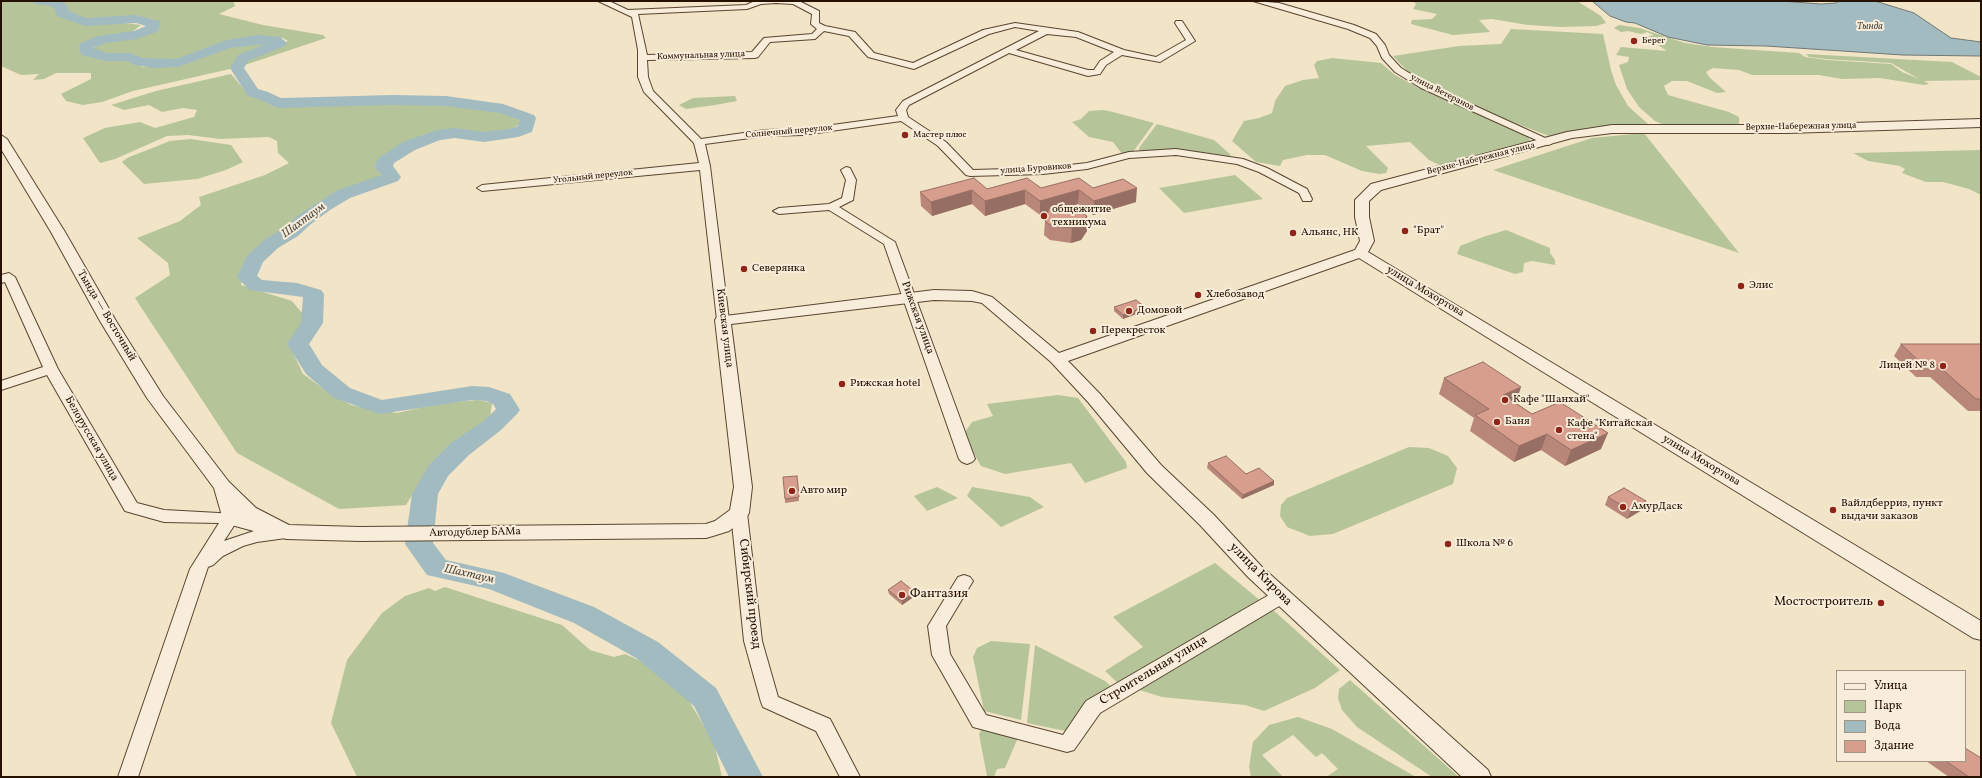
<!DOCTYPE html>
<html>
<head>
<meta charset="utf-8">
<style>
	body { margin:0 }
	#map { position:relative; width:1982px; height:778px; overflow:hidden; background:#f2e4c6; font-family:Vollkorn,serif }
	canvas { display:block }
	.frame { position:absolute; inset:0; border:2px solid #261000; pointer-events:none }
	.legend { position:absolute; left:1836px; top:670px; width:130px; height:92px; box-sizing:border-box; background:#f7edda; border:1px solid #a39583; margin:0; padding:5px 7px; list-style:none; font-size:12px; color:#261000 }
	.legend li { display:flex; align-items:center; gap:8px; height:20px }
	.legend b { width:20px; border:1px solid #a39583 }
</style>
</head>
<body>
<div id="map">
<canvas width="1982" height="778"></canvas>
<div class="frame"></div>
<ul class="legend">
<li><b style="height:5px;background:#f7edda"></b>Улица</li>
<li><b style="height:11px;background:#b5c599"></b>Парк</li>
<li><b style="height:11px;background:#a2bbc1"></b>Вода</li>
<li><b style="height:11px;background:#d79d8d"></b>Здание</li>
</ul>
</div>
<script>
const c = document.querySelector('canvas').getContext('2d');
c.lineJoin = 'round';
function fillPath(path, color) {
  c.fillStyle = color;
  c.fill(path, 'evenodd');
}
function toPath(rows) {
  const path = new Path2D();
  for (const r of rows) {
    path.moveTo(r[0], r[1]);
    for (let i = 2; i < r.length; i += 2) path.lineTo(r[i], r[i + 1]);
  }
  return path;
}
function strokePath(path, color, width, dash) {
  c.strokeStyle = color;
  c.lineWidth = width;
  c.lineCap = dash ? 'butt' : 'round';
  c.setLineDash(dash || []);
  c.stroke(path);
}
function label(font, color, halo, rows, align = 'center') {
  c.font = font + ' Vollkorn,serif';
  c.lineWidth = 4;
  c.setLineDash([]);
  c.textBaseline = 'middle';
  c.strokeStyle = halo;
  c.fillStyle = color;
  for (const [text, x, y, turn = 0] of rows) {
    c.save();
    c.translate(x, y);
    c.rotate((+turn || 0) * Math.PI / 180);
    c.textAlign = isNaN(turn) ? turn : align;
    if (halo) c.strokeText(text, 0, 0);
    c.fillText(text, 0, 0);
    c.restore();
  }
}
fillPath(toPath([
	[1,1,31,1,47,3,57,9,58,14,82,23,115,22,141,25,132,32,97,39,82,47,81,52,88,55,104,58,128,60,143,67,177,64,245,42,272,43,263,50,239,58,230,69,133,91,102,102,83,105,66,101,61,94,91,79,91,73,56,73,44,79,33,80,39,74,21,75,1,66],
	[53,1,233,1,235,6,219,14,263,25,323,35,326,38,242,66,250,57,270,50,288,41,283,38,262,37,242,39,229,41,182,60,169,62,143,61,140,58,132,56,110,56,90,51,103,41,131,37,161,26,152,19,145,18,86,19,66,13,66,8],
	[1413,1,1577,1,1601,16,1606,23,1596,26,1561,27,1528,25,1492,19,1479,20,1490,32,1453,35,1411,24,1412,20,1432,19,1437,14,1413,9,1416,4],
	[1619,25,1639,28,1685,43,1712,47,1799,53,1805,57,1827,60,1891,64,1902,72,1919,79,1891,63,1826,59,1809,57,1806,54,1952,62,1981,77,1981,80,1924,81,1929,84,1924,85,1880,78,1842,79,1819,75,1752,75,1739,70,1713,68,1706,72,1709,77,1726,92,1717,93,1687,81,1672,81,1664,86,1668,95,1729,112,1739,117,1739,125,1662,124,1655,121,1639,107,1627,89,1619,65,1628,62,1629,57,1616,55,1621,47,1667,51,1646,37,1654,35,1647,32,1641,34,1628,31,1621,32,1614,28],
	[1511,29,1603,34,1611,70,1616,85,1628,106,1648,124,1593,127,1549,136,1491,114,1435,89,1407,71,1393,56,1459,46,1501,44],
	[1332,58,1381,63,1395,75,1425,91,1528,135,1530,141,1441,166,1429,160,1410,142,1366,146,1388,168,1386,173,1379,174,1362,171,1325,155,1307,155,1283,160,1280,166,1256,162,1232,141,1244,121,1259,118,1272,113,1275,101,1285,86,1303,80,1319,78,1314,65,1317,61],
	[231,74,249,95,276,105,362,103,463,104,498,111,519,118,523,122,512,129,495,133,443,130,424,135,405,144,383,160,378,171,384,177,335,196,295,221,285,232,260,247,245,267,241,285,292,301,303,314,304,326,291,342,294,355,303,374,328,392,351,405,397,413,437,404,477,400,492,403,490,418,482,429,458,438,426,472,406,505,339,509,237,453,135,298,170,275,168,263,137,238,180,221,201,205,199,197,265,175,289,163,278,153,277,141,269,137,220,139,188,135,167,136,115,159,100,163,83,138,105,128,140,122,155,128,194,117,197,110,183,108,162,112,149,105,124,110,111,105,156,91],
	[735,96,737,101,715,105,686,109,679,105,693,98],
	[1103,110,1109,111,1154,123,1133,152,1123,155,1113,142,1089,137,1072,122,1081,119,1089,111],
	[1157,124,1214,140,1231,155,1227,157,1140,153,1139,148],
	[1644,133,1739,253,1493,170,1592,138],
	[191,139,231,145,243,162,226,170,197,179,144,184,122,162,127,158,170,141],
	[1981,150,1981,195,1969,189,1943,182,1926,182,1902,173,1905,169,1900,166,1868,161,1853,153],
	[1235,175,1263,199,1184,213,1159,188],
	[1506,230,1550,248,1550,253,1555,260,1555,265,1532,261,1524,263,1523,272,1515,274,1457,254,1460,246,1483,237],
	[1058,395,1078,398,1126,462,1127,468,1085,483,1071,463,1005,474,981,466,969,445,965,432,972,422,993,416,987,404],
	[1409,447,1429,448,1448,456,1457,468,1453,484,1333,534,1310,536,1287,527,1280,516,1281,505,1287,498],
	[937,487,958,498,927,511,914,496],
	[972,487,1030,497,1044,507,1001,527,967,496],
	[1215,563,1262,602,1121,686,1105,671,1143,647,1113,617],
	[445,587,562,625,590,650,614,657,625,654,645,663,686,696,714,743,722,777,357,777,331,723,347,660,382,613,405,596,429,588,435,591],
	[1272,609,1340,670,1315,688,1264,711,1245,705,1162,697,1136,689],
	[991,641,1030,644,1021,720,984,711,973,657,977,648],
	[1035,645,1105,681,1113,688,1070,732,1027,723],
	[1350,680,1459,777,1432,777,1357,727,1342,710,1338,698,1339,689],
	[1298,717,1332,729,1416,777,1326,777,1338,769,1322,753,1316,757,1293,735,1262,755,1283,777,1251,777,1249,767,1253,742,1269,725],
	[983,726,1020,733,1005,768,997,769,994,777,987,776,979,734]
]), '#b5c599');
const water = toPath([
	[1592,1,1781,1,1821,4,1836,3,1839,1,1875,1,1914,13,1951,38,1981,42,1981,56,1903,55,1766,46,1707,45,1668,37,1635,23,1626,22,1610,16,1592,1]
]);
fillPath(water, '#a2bbc1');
strokePath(water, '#707774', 1);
fillPath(toPath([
	[34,1,61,1,67,5,69,11,86,18,136,15,159,21,161,24,157,32,136,39,106,43,93,48,107,53,130,53,143,58,176,59,227,40,258,35,280,37,287,43,285,46,248,61,244,68,258,89,268,92,281,98,393,95,446,96,503,104,534,115,536,118,532,132,518,137,484,142,455,138,440,140,415,150,394,163,393,166,401,177,398,181,350,198,330,210,311,224,298,236,278,248,263,262,257,276,262,280,297,283,321,290,324,294,323,323,309,344,322,365,350,388,382,400,472,386,489,387,510,394,520,410,516,415,501,430,469,455,448,476,438,494,433,543,446,560,504,573,594,607,658,642,716,688,763,777,729,777,694,706,636,658,574,623,489,589,427,575,405,544,412,494,429,465,451,443,485,420,496,409,493,404,486,401,472,400,380,414,334,398,306,374,287,344,301,323,303,297,249,290,237,277,247,256,264,240,284,228,297,216,338,190,382,175,375,168,377,161,380,157,403,142,437,130,455,128,484,132,510,129,518,126,520,120,500,113,446,106,393,105,278,108,258,99,248,96,230,68,238,55,266,44,230,48,178,67,154,68,134,65,127,61,107,61,81,55,79,46,81,43,98,36,134,31,146,26,136,23,85,26,57,16,55,9,51,6,35,4,34,1]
]), '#a2bbc1');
const minor = toPath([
	[598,1,609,1,628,10,746,5,755,1,799,1,819,11,819,23,825,26,855,32,874,53,913,63,983,30,1015,23,1078,32,1124,50,1156,57,1186,40,1175,23,1176,21,1182,21,1195,41,1160,62,1122,55,1106,65,1100,74,1088,76,1009,53,909,105,906,110,908,117,946,142,973,170,1043,168,1087,163,1129,152,1176,149,1243,159,1267,168,1307,189,1312,199,1311,201,1303,201,1299,193,1259,172,1237,164,1176,155,1129,158,1087,169,1043,174,970,176,966,175,938,146,901,121,803,135,765,136,705,144,710,166,729,320,723,324,718,323,717,320,700,170,482,191,477,188,482,185,699,163,694,143,644,92,638,77,638,50,632,17,598,1],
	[776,3,793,4,812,14,811,24,817,29,812,34,764,38,752,52,647,55,638,14,747,9,761,4,776,3],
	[1015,27,1039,31,903,101,896,110,898,116,803,129,765,130,701,139,653,91,648,77,647,60,755,58,758,57,770,42,815,39,824,31,849,36,868,57,914,69,989,34,1015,27],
	[1047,34,1076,37,1114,52,1100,61,1094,70,1088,70,1016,50,1047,34],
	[1253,1,1279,3,1354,25,1376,34,1385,45,1389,55,1401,68,1427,84,1554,142,1549,145,1545,144,1421,88,1395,72,1382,58,1377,46,1370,38,1348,29,1253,1],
	[846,167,850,168,856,180,853,200,839,207,895,242,975,459,972,462,967,464,962,462,959,459,884,244,829,210,779,214,773,211,779,208,829,204,842,198,846,180,841,170,846,167],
	[9,273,15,277,58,369,137,503,164,510,237,514,239,518,224,541,257,530,286,526,292,528,294,532,292,536,286,538,257,542,243,546,223,556,213,565,208,567,138,777,118,777,190,569,219,523,164,522,125,511,47,375,1,390,1,381,43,367,5,282,1,283,1,275,9,273],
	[739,508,745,509,747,513,762,641,778,697,830,719,860,777,840,777,816,731,763,707,761,702,744,641,731,513,733,509,739,508],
	[964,575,970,577,973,581,946,626,950,654,986,715,1063,735,1086,701,1274,592,1280,591,1286,592,1289,597,1286,602,1100,713,1074,750,1067,752,973,727,932,655,928,626,958,577,964,575]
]);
const tertiary = toPath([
	[1981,119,1981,127,1787,133,1612,133,1572,138,1381,190,1369,201,1369,217,1374,241,1368,252,1981,621,1981,640,1973,638,1359,258,1068,361,1100,394,1161,465,1214,515,1262,567,1488,770,1491,777,1462,777,1248,577,1200,525,1147,473,1088,402,1051,362,982,303,972,301,934,300,731,324,752,487,749,513,746,518,729,531,713,536,706,538,360,541,286,539,268,531,261,533,224,523,214,488,147,398,100,321,51,232,1,149,1,135,7,139,65,232,116,321,163,396,229,482,256,508,289,525,360,527,706,524,715,521,730,510,734,487,715,320,717,317,934,290,972,291,992,297,1059,353,1355,250,1360,241,1355,217,1355,200,1371,184,1567,132,1612,125,1787,125,1981,119]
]);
strokePath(minor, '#594532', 2);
strokePath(tertiary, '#594532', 2);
fillPath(minor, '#f7edda');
fillPath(tertiary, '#f7edda');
fillPath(toPath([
	[1041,188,1093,188,1136,202,1093,215,1078,204,1064,208,1087,216,1087,231,1081,240,1071,243,1050,240,1044,235,1045,221,1048,213,1040,215,1025,204,985,216,972,204,932,216,921,206,920,192,987,189],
	[1114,307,1144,311,1123,319,1114,311],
	[1901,344,1981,344,1981,411,1968,411,1930,377,1916,377,1894,356],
	[1444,378,1516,403,1532,414,1601,449,1565,466,1541,450,1514,462,1470,431,1474,418,1439,394],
	[1208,463,1274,481,1274,485,1242,499,1207,468],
	[798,480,799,501,785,503,785,499],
	[1608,497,1646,501,1642,510,1627,519,1605,505],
	[888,590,915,596,902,605,889,594],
	[1926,761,1965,761,1981,777,1949,777]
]), '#b98779');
fillPath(toPath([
	[1137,188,1136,202,1093,215,1094,201],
	[972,190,972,204,932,216,931,202],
	[1025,190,1025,204,985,216,985,201],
	[1079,190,1078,204,1040,215,1040,201],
	[1087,216,1087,231,1081,240,1071,243,1072,228],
	[1145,307,1144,311,1123,319,1123,315],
	[1521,387,1516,403,1503,395],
	[1608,433,1601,449,1565,466,1571,450],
	[1547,434,1541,450,1514,462,1519,446],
	[1274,481,1274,485,1242,499,1243,495],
	[1646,501,1642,510,1627,519,1631,511],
	[915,592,915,596,902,605,902,601]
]), '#966e63');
const building = toPath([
	[974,178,987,189,1027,178,1041,188,1079,178,1093,188,1123,179,1137,188,1094,201,1079,190,1040,201,1025,190,985,201,972,190,931,202,920,192,974,178],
	[1050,206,1078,210,1087,216,1082,226,1072,228,1050,225,1045,221,1050,206],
	[1136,300,1145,307,1123,315,1114,307,1136,300],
	[1901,344,1981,344,1981,399,1976,399,1937,365,1923,365,1901,344],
	[1483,362,1521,387,1503,395,1532,414,1560,402,1608,433,1571,450,1547,434,1519,446,1475,415,1489,409,1444,378,1483,362],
	[1226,456,1246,474,1259,468,1274,481,1243,495,1208,463,1226,456],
	[797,476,799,497,785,499,783,477,797,476],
	[1624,488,1646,501,1631,511,1608,497,1624,488],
	[901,581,915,592,902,601,888,590,901,581],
	[1965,748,1981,758,1981,777,1969,777,1946,761,1965,761,1965,748]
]);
fillPath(building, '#d79d8d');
strokePath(building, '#966e63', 1);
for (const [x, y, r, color] of [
	[1634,41,4,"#8f2418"],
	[905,135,4,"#8f2418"],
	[1044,216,4,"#8f2418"],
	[1405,231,4,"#8f2418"],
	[1293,233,4,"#8f2418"],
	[744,269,4,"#8f2418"],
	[1741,286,4,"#8f2418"],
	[1198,295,4,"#8f2418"],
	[1129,311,4,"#8f2418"],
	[1093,331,4,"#8f2418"],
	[1943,366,4,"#8f2418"],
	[842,384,4,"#8f2418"],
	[1505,400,4,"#8f2418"],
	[1497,422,4,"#8f2418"],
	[1559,430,4,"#8f2418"],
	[792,491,4,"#8f2418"],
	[1623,507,4,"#8f2418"],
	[1833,510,4,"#8f2418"],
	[1448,544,4,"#8f2418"],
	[902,595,4,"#8f2418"],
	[1881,603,4,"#8f2418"]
]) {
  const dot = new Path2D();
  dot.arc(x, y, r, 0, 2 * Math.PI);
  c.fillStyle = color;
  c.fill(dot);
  strokePath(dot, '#f7edda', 1.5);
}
label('9px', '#261000', '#f7edda', [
	["Берег",1642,41],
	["Мастер плюс",913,135]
], 'left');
label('9px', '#261000', '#f7edda', [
	["Коммунальная улица",701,56,-2],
	["улица Ветеранов",1442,93,27],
	["Верхне-Набережная улица",1801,127,-1],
	["Солнечный переулок",789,132,-5],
	["Верхне-Набережная улица",1481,159,-14],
	["улица Буровиков",1036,169,-4],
	["Угольный переулок",593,177,-6]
]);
label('italic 10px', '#514c44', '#f7edda', [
	["Тында",1870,27]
]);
label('11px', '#261000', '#f7edda', [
	["общежитие",1052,210],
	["техникума",1052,223],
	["\"Брат\"",1413,231],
	["Альянс, НК",1301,233],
	["Северянка",752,269],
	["Элис",1749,286],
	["Хлебозавод",1206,295],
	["Домовой",1137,311],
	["Перекресток",1101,331],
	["Лицей № 8",1935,366,"right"],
	["Рижская hotel",850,384],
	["Кафе \"Шанхай\"",1513,400],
	["Баня",1505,422],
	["Кафе \"Китайская",1567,424],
	["стена\"",1567,437],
	["Авто мир",800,491],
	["Вайлдберриз, пункт",1841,504],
	["выдачи заказов",1841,517],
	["АмурДаск",1631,507],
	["Школа № 6",1456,544]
], 'left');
label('11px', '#261000', '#f7edda', [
	["улица Мохортова",1425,292,31],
	["Тында — Восточный",106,316,59],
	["Рижская улица",917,318,70],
	["Киевская улица",724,328,83],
	["Белорусская улица",91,439,60],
	["улица Мохортова",1701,461,31],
	["Автодублер БАМа",475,533,-1]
]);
label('italic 12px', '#514c44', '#f7edda', [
	["Шахтаум",304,221,-36],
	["Шахтаум",469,575,13]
]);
label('13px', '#261000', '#f7edda', [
	["улица Кирова",1260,575,45],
	["Сибирский проезд",749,594,83],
	["Строительная улица",1154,671,-31]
]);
label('13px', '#261000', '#f7edda', [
	["Фантазия",910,595],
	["Мостостроитель",1873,603,"right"]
], 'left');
</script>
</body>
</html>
